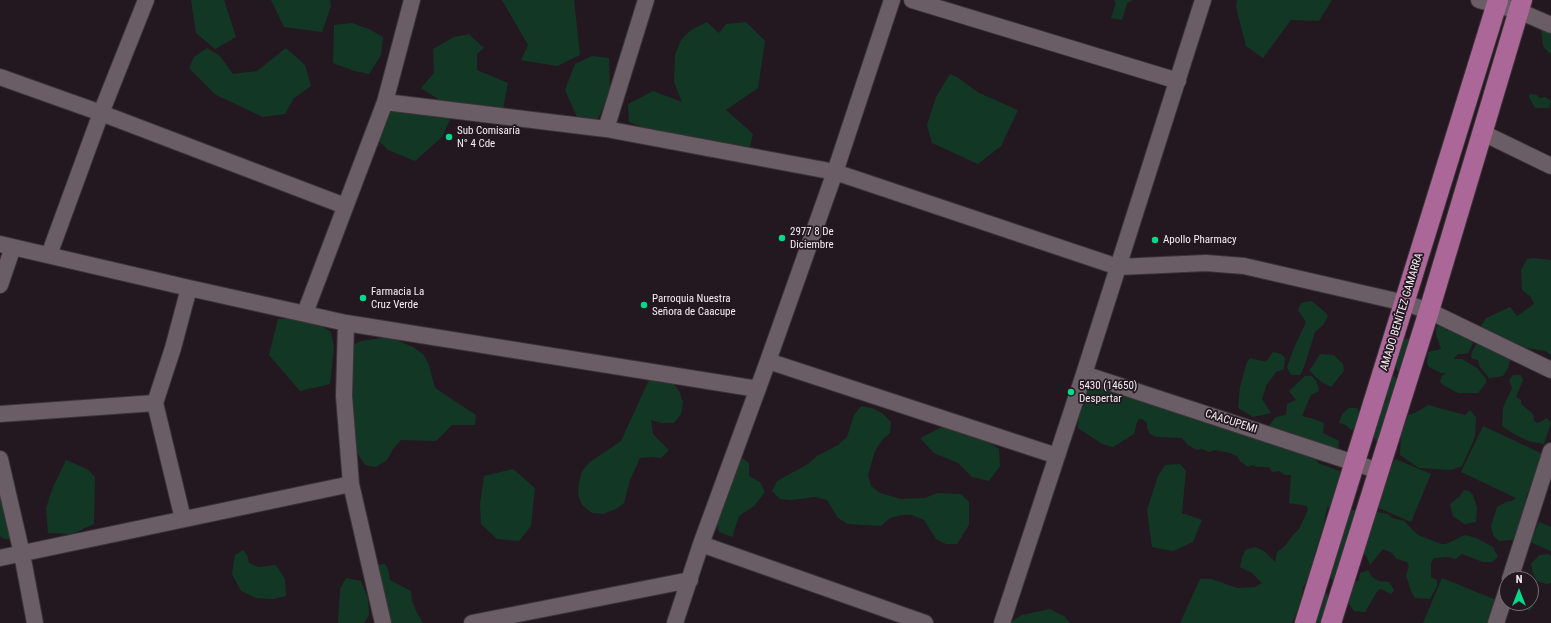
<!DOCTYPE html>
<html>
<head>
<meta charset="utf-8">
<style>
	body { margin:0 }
	#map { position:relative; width:1551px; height:623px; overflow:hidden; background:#231820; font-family:"Roboto Condensed",sans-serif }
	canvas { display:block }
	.north { position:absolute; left:1499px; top:571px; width:40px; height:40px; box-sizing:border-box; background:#231820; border:1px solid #776d74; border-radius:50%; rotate:0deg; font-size:11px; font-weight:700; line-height:16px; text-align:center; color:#f6edf3 }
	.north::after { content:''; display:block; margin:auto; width:14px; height:18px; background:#02d98b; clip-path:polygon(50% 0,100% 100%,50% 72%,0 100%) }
</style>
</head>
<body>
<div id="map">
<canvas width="1551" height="623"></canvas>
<div class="north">N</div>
</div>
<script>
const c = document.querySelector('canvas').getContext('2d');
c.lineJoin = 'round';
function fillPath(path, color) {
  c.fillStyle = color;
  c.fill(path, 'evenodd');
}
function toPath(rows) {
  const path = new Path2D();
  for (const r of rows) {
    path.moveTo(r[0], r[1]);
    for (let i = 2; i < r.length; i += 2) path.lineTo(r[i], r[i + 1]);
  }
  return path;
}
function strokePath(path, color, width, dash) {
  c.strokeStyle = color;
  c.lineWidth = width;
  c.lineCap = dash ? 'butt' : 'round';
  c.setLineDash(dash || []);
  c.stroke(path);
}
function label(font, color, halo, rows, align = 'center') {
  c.font = font + ' "Roboto Condensed",sans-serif';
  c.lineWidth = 3.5;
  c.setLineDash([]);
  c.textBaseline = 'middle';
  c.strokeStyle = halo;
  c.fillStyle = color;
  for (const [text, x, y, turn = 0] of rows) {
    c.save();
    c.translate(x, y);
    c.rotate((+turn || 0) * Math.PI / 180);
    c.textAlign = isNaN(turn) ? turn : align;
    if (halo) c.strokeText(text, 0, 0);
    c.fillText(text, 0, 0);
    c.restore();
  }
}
fillPath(toPath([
	[191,0,224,0,236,37,215,49,196,33],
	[271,0,330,0,331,6,322,32,284,27],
	[502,0,574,0,580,55,557,66,521,60,528,45],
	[1114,0,1133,0,1127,3,1122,20,1111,18,1116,3],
	[1237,0,1332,0,1319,21,1291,20,1263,58,1246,46,1236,7],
	[707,22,719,33,726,24,746,22,765,41,758,88,726,110,753,134,749,150,666,136,629,122,628,104,653,91,682,102,674,82,675,55,681,40,691,30],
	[1551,22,1551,55,1543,46,1541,29],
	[352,23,369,29,383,37,381,55,369,74,354,71,333,63,334,25],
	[469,34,484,48,477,54,477,70,508,83,503,109,441,101,421,88,434,73,433,49,454,37],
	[207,48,220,56,233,74,257,71,286,48,305,65,311,86,294,98,285,114,263,117,216,95,189,68,194,57],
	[592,56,609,58,610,92,596,123,577,117,565,90,575,64],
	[950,74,957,77,979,93,1018,110,1001,146,978,164,932,143,927,125,936,97],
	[1530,94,1537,95,1540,98,1545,97,1551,101,1549,108,1535,108,1529,97],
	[394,108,451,117,442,137,415,161,388,150,373,135,377,117],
	[1533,258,1551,260,1551,355,1545,351,1526,348,1518,344,1474,337,1486,318,1510,307,1517,316,1534,304,1531,297,1522,290,1521,270,1527,259],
	[1312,301,1326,313,1328,316,1323,325,1315,332,1304,367,1300,375,1291,375,1287,367,1294,348,1306,322,1298,310,1301,303],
	[278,319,297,319,320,325,331,332,334,348,330,384,300,391,269,355],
	[1441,323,1465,332,1473,343,1468,353,1464,354,1458,354,1454,359,1462,359,1477,368,1486,379,1486,383,1478,393,1458,393,1443,385,1440,382,1442,376,1446,373,1441,373,1429,367,1427,364,1428,352,1441,349,1436,335,1436,328],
	[389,337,413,347,423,354,429,365,435,388,476,415,475,425,452,425,436,441,401,440,393,449,387,460,376,467,365,465,352,445,351,346,361,341],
	[1410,338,1413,338,1402,372,1397,371,1395,360,1401,351,1397,346,1401,340],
	[1478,341,1506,352,1510,360,1508,368,1503,376,1489,378,1480,367,1478,360,1471,358,1472,352],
	[1273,352,1281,354,1285,358,1284,369,1276,372,1266,386,1262,399,1271,413,1253,417,1238,408,1240,387,1247,362,1250,358,1266,362],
	[1320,354,1334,355,1343,364,1344,371,1331,387,1320,381,1309,370,1312,367],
	[1513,375,1520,375,1522,377,1523,380,1516,397,1521,400,1521,404,1533,414,1534,421,1538,423,1547,418,1551,423,1544,444,1528,441,1514,434,1502,426,1503,408,1512,388,1509,380],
	[1305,376,1312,376,1317,382,1319,391,1311,395,1302,416,1314,419,1324,423,1323,433,1339,441,1338,453,1267,428,1276,417,1286,415,1287,404,1296,400,1289,391],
	[1390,376,1395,376,1398,383,1377,443,1371,431,1377,428,1373,422,1376,405,1385,403,1387,398,1387,388,1391,385],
	[661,379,673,383,679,391,683,402,681,414,674,423,662,423,651,420,653,434,669,450,661,458,651,457,640,458,630,480,624,503,616,509,603,514,592,513,582,505,578,494,579,482,582,471,590,462,621,441,649,380],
	[1089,380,1315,456,1318,463,1340,471,1340,486,1334,507,1327,507,1323,528,1314,555,1312,573,1303,587,1301,602,1292,623,1180,623,1200,579,1212,579,1237,588,1255,587,1262,583,1252,573,1240,567,1242,558,1245,550,1255,547,1264,551,1275,562,1277,552,1285,546,1293,535,1299,529,1308,510,1307,506,1289,503,1291,475,1285,475,1279,471,1272,472,1269,467,1256,467,1253,465,1248,467,1240,461,1237,456,1230,453,1215,450,1209,452,1202,449,1197,450,1188,445,1182,438,1157,437,1150,434,1147,428,1147,423,1142,419,1139,419,1137,422,1134,434,1113,447,1102,444,1078,428,1079,410,1084,406,1084,394],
	[1428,405,1465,415,1470,410,1476,417,1475,437,1462,466,1451,470,1419,468,1400,455,1401,436,1408,415,1415,413],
	[861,406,872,408,882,413,891,422,890,433,882,440,875,451,868,475,871,486,880,493,901,499,925,498,937,493,961,494,969,502,969,525,957,544,946,544,936,539,924,520,912,515,901,515,890,518,881,526,848,524,838,518,827,500,815,497,791,500,780,499,772,491,777,481,808,464,817,456,838,445,847,437,854,415],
	[1349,408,1357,408,1360,417,1361,424,1351,430,1346,425,1339,423,1342,414],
	[946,425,977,435,999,449,1000,466,989,481,972,477,958,463,934,453,920,438],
	[1483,426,1545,455,1526,496,1528,504,1521,531,1512,540,1499,541,1493,535,1491,526,1497,507,1506,502,1512,501,1516,498,1461,472],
	[741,457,749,463,749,476,760,482,765,492,754,506,739,516,732,537,719,532,715,520],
	[1395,459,1431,474,1411,522,1374,506],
	[66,460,87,469,95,477,94,524,72,534,48,533,46,508,53,487],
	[1180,464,1186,471,1182,513,1202,520,1193,542,1173,551,1152,547,1147,510,1158,476,1165,465],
	[513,469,535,488,531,526,519,541,497,539,481,524,480,504,484,476],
	[0,476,13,539,4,539,0,536],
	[1464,490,1469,491,1473,495,1477,507,1476,522,1464,524,1453,516,1450,504,1459,497],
	[1348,510,1354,510,1360,514,1371,511,1388,514,1392,518,1404,521,1418,535,1441,544,1446,544,1465,535,1476,538,1493,547,1498,557,1492,562,1483,562,1462,554,1456,559,1447,557,1434,558,1431,563,1431,577,1437,580,1437,586,1430,599,1415,598,1411,591,1406,575,1409,566,1407,562,1397,559,1392,553,1383,549,1370,565,1367,557,1361,550,1334,580,1331,579,1322,568],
	[1539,522,1551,527,1551,551,1530,542],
	[243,550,247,555,249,563,258,567,276,565,285,579,286,596,273,599,256,598,241,591,232,574,235,555],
	[1548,554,1551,556,1551,583,1546,584,1537,581,1533,574,1531,564,1539,555],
	[385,564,388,569,390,580,411,591,412,601,417,613,423,623,386,623,374,565],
	[1368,570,1372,577,1379,581,1389,582,1394,590,1391,594,1381,589,1378,590,1365,612,1354,611,1347,601,1353,583,1359,580,1360,573],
	[346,578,361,581,368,598,369,615,364,623,338,623,340,589],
	[1442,578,1501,602,1492,623,1423,623],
	[1531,580,1539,586,1535,596,1533,607,1529,611,1523,607,1520,603,1531,603],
	[1321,593,1327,593,1329,601,1326,623,1303,623],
	[1050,609,1065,617,1070,623,1009,623,1022,615]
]), '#123825');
const minor = toPath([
	[912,0,1178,81],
	[1479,0,1519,11,1551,25],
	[0,77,101,113,345,206],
	[385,102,606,129,835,172,1118,267,1206,263,1244,266,1405,303,1429,311,1551,370],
	[606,129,646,0],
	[1483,133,1551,166],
	[0,244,189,288,346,323,758,389],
	[49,255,101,113,146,0],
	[0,285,13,247],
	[305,313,385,102,412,0],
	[346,323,344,396,351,484,383,623],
	[768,361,1057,456],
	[1084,374,1379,471],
	[0,414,155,403],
	[0,459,22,554,35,623],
	[183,519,155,403,173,348,189,288],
	[701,544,925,623],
	[0,558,351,484],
	[1510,579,1551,451],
	[472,623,690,580],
	[675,623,701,544,768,361,835,172,892,0],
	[1002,623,1084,374,1203,0],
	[1496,623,1507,590]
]);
const major = toPath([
	[1305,623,1498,0],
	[1331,623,1429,311,1522,0]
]);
strokePath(minor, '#3b3338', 18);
strokePath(major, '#3b3338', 22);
strokePath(minor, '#6b5d66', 16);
strokePath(major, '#ac6799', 20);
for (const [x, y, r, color] of [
	[449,137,4,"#02d98b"],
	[782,238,4,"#02d98b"],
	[1155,240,4,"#02d98b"],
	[363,298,4,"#02d98b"],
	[644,305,4,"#02d98b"],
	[1071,392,4,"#02d98b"]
]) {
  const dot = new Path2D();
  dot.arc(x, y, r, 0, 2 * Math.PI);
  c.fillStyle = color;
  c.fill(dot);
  strokePath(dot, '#231820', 1.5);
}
label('11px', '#f6edf3', '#231820', [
	["Sub Comisaría",457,131],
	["N° 4 Cde",457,144],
	["2977 8 De",790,232],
	["Diciembre",790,245],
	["Apollo Pharmacy",1163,240],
	["Farmacia La",371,292],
	["Cruz Verde",371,305],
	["Parroquia Nuestra",652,299],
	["Señora de Caacupe",652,312],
	["5430 (14650)",1079,386],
	["Despertar",1079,399]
], 'left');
label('11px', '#f6edf3', '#231820', [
	["AMADO BENÍTEZ GAMARRA",1402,312,-73],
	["CAACUPEMI",1231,422,18]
]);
</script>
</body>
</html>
